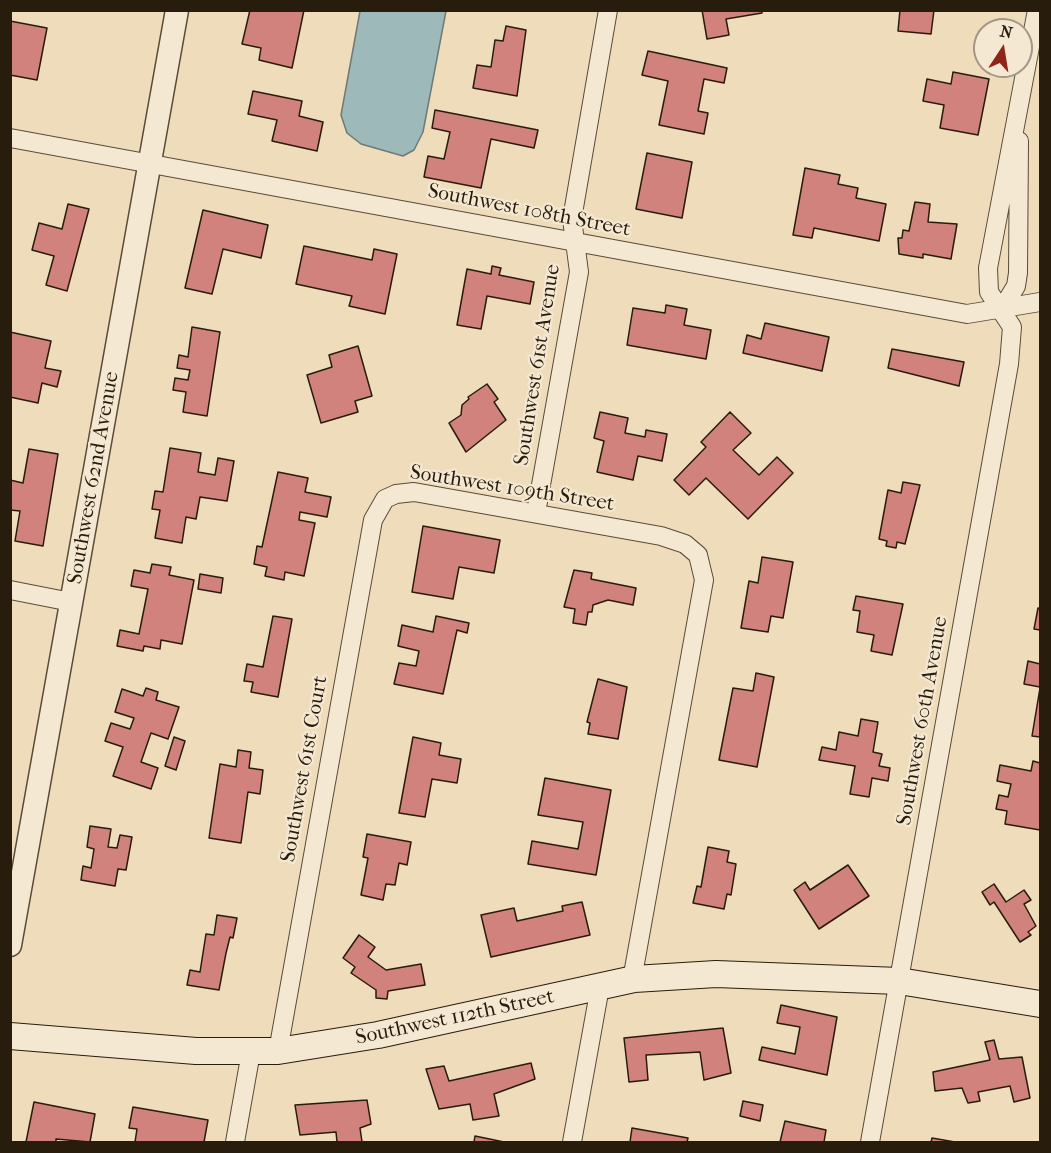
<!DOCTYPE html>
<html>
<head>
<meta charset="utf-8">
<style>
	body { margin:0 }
	#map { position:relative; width:1051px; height:1153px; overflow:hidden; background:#efdcbb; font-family:"IM FELL French Canon",serif }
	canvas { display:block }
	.frame { position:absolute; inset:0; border:12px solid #281c0d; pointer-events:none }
	.north { position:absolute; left:973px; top:18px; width:60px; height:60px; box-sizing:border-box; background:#f5e8d3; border:2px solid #a39684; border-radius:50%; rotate:12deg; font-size:16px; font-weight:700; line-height:24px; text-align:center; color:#281c0d }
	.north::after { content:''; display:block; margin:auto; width:21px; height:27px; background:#8f2418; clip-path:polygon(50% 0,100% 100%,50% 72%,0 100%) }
</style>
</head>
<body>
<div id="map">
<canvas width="1051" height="1153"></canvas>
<div class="frame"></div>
<div class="north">N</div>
</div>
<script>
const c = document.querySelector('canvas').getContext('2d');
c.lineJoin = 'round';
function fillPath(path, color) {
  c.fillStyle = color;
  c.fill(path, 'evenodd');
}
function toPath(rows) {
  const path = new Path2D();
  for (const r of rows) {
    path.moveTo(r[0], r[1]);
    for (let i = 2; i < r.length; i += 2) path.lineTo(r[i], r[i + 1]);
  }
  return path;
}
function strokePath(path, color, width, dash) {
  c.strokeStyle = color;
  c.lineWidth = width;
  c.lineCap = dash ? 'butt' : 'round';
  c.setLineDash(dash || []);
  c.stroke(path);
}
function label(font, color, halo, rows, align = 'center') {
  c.font = font + ' "IM FELL French Canon",serif';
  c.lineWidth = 4.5;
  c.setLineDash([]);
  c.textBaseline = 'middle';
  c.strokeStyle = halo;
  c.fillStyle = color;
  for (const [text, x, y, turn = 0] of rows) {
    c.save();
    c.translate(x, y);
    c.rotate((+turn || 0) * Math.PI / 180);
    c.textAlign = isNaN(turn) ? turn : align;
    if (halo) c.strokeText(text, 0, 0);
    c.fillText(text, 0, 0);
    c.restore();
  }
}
const water = toPath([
	[360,11,446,11,423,132,414,150,403,156,361,144,347,133,341,115,360,11]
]);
fillPath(water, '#9db9ba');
strokePath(water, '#6e7a75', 1.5);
const building = toPath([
	[250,10,304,10,292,68,259,60,261,48,242,44,250,10],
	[702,10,762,10,762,13,726,19,729,35,707,39,702,10],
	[900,10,934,10,931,34,898,31,900,10],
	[10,21,47,28,37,80,10,75,10,21],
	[506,26,526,30,517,96,473,88,477,65,491,67,495,40,503,41,506,26],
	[648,51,727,68,724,83,704,79,698,111,708,113,704,134,659,125,668,81,642,75,648,51],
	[953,72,989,79,978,135,940,128,944,105,923,101,927,79,951,84,953,72],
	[253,91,302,101,299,116,323,122,317,151,272,141,277,120,248,114,253,91],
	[435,110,538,130,534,148,491,139,481,188,424,177,428,156,444,159,450,132,432,128,435,110],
	[647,153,692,162,682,218,636,209,647,153],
	[805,168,840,175,838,184,858,188,856,198,886,204,879,241,814,228,812,238,793,235,805,168],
	[915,202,930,204,928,222,957,224,951,259,923,254,923,258,899,254,898,238,902,238,903,230,909,231,915,202],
	[68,204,89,209,67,291,46,285,54,256,32,250,39,223,62,229,68,204],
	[203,210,268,225,261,258,223,249,212,294,185,288,203,210],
	[304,246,372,260,374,249,397,254,385,314,349,306,352,296,296,284,304,246],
	[492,266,501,268,499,275,534,282,530,304,487,296,481,329,457,325,467,269,491,274,492,266],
	[666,305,687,309,684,325,711,330,706,359,627,345,633,308,665,313,666,305],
	[765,323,829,337,822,371,743,353,747,335,761,339,765,323],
	[192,327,220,332,207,416,183,412,186,392,173,390,175,378,188,380,190,370,177,368,179,355,188,357,192,327],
	[10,332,51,341,45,368,61,371,57,387,42,383,38,403,10,397,10,332],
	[358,346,372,396,355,401,358,412,321,423,307,375,332,367,329,355,358,346],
	[892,349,964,362,959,386,888,368,892,349],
	[487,384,498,399,494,402,506,420,466,452,449,423,461,415,462,405,469,399,468,397,487,384],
	[600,412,628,418,625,433,645,437,646,430,667,434,662,461,638,456,633,480,597,472,604,441,594,438,600,412],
	[730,412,751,433,733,450,759,475,777,457,793,473,748,519,706,478,689,495,674,480,706,447,701,442,730,412],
	[170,448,201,453,198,472,215,475,218,458,234,461,227,501,200,497,196,519,186,517,182,543,155,538,160,510,152,509,155,491,163,492,170,448],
	[29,449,58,454,43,546,15,541,20,511,10,510,10,480,23,483,29,449],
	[278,472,308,478,305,492,331,497,327,517,300,512,299,520,315,523,304,576,285,572,284,580,265,576,267,567,254,564,257,546,262,547,278,472],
	[903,482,920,485,905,544,897,542,896,548,886,546,887,541,879,539,888,490,901,493,903,482],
	[423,526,500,540,494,573,459,567,453,599,412,592,423,526],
	[762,557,793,562,783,618,771,616,768,632,741,628,749,581,758,583,762,557],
	[152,564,171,567,169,575,194,580,182,644,161,640,160,649,144,646,143,651,117,646,120,630,139,634,148,589,131,586,134,570,150,573,152,564],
	[574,570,592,573,591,579,636,588,633,605,608,600,593,605,592,612,588,612,586,625,573,623,575,609,564,607,574,570],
	[200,574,223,578,221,593,198,589,200,574],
	[856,596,903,604,892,655,871,651,874,635,857,632,860,611,853,610,856,596],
	[1038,608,1040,609,1040,630,1034,629,1038,608],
	[273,616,292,619,278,697,251,692,253,682,244,681,247,664,263,667,273,616],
	[436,616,469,623,467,633,457,630,443,694,394,684,399,663,416,666,419,651,398,646,402,625,433,632,436,616],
	[1028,661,1040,664,1040,687,1024,684,1028,661],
	[756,673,774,677,757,767,719,760,733,688,753,691,756,673],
	[598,679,627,687,618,739,588,734,590,723,587,722,598,679],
	[146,688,158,692,156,700,179,707,168,739,151,733,141,762,158,768,151,789,113,776,123,747,105,741,111,723,130,729,134,718,115,712,122,689,143,696,146,688],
	[1040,688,1040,737,1032,736,1040,688],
	[861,719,878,722,873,752,882,754,879,766,890,768,888,781,872,778,869,797,850,794,855,766,819,760,822,747,836,750,839,732,858,736,861,719],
	[174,737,185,741,176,770,165,766,174,737],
	[413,737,441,743,439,755,461,759,457,783,432,779,425,817,399,813,413,737],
	[238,750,251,752,249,768,263,770,260,794,248,792,241,843,209,838,220,764,236,767,238,750],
	[1033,761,1040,763,1040,830,1005,824,1007,811,996,809,999,795,1008,797,1011,784,997,781,1000,765,1031,771,1033,761],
	[545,778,611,790,596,875,528,864,532,841,578,849,583,822,538,815,545,778],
	[90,826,111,829,108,847,117,848,120,835,132,837,126,870,118,869,115,886,81,880,83,866,91,868,94,849,87,847,90,826],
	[367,834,411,842,407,865,399,863,395,885,386,884,383,900,361,895,368,858,363,857,367,834],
	[708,847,729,851,727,862,736,864,731,895,727,894,724,909,693,903,697,886,701,887,708,847],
	[848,865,869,896,819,929,794,890,805,882,810,890,848,865],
	[994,884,1006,902,1024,890,1031,900,1024,904,1036,926,1028,932,1031,935,1020,942,994,902,990,905,982,892,994,884],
	[582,902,590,935,491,957,481,915,514,908,517,921,563,911,562,906,582,902],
	[217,915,237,918,233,938,230,937,226,953,219,990,187,985,190,970,200,972,206,934,214,935,217,915],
	[359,935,375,947,368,957,386,970,421,964,425,985,388,991,387,999,376,998,376,990,351,973,355,967,343,958,359,935],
	[781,1005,837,1017,827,1075,759,1060,762,1047,795,1054,800,1027,777,1023,781,1005],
	[723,1028,731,1073,704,1080,700,1052,646,1055,648,1080,629,1082,624,1038,723,1028],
	[994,1040,999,1059,1022,1057,1030,1098,1014,1102,1010,1086,978,1092,980,1101,968,1103,962,1088,935,1091,933,1072,990,1060,985,1042,994,1040],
	[531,1063,535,1079,494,1094,499,1116,473,1120,470,1104,439,1109,426,1069,444,1066,449,1081,531,1063],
	[367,1100,371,1124,360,1128,362,1142,337,1142,336,1132,300,1135,295,1105,367,1100],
	[743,1101,763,1105,760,1121,740,1116,743,1101],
	[34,1102,95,1114,90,1142,56,1139,56,1142,26,1142,34,1102],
	[133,1107,208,1120,204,1142,135,1142,137,1129,129,1128,133,1107],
	[785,1121,826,1130,824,1142,780,1142,785,1121],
	[632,1128,688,1138,687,1142,630,1142,632,1128],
	[475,1136,504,1142,474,1142,475,1136],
	[932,1138,955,1142,931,1142,932,1138]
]);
fillPath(building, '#d1827c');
strokePath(building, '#281c0d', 1.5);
const minor = toPath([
	[10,138,967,314,1040,302],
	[1002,309,1016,286,1018,273,1019,141],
	[536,513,579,272,572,219,608,10],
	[10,590,71,602],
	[278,1051,373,520,385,499,396,494,414,492,661,536,685,544,698,555,704,580,632,980],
	[235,1142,251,1052],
	[572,1142,600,987],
	[870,1142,1009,364,1012,327,989,292,988,268,1037,10]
]);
const tertiary = toPath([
	[10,945,177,10]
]);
const secondary = toPath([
	[10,1036,196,1051,278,1051,378,1035,634,979,716,974,899,981,1040,1004]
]);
strokePath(minor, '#5a4c38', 20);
strokePath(tertiary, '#5a4c38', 25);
strokePath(secondary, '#281c0d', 28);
strokePath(minor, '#f5e8d3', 18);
strokePath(tertiary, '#f5e8d3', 22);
strokePath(secondary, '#f5e8d3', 26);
label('21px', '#281c0d', '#f5e8d3', [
	["Southwest 108th Street",529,211,11],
	["Southwest 61st Avenue",538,365,-81],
	["Southwest 62nd Avenue",94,478,-80],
	["Southwest 109th Street",512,489,9],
	["Southwest 60th Avenue",923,721,-80],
	["Southwest 61st Court",305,769,-80],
	["Southwest 112th Street",455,1018,-12]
]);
</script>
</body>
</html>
